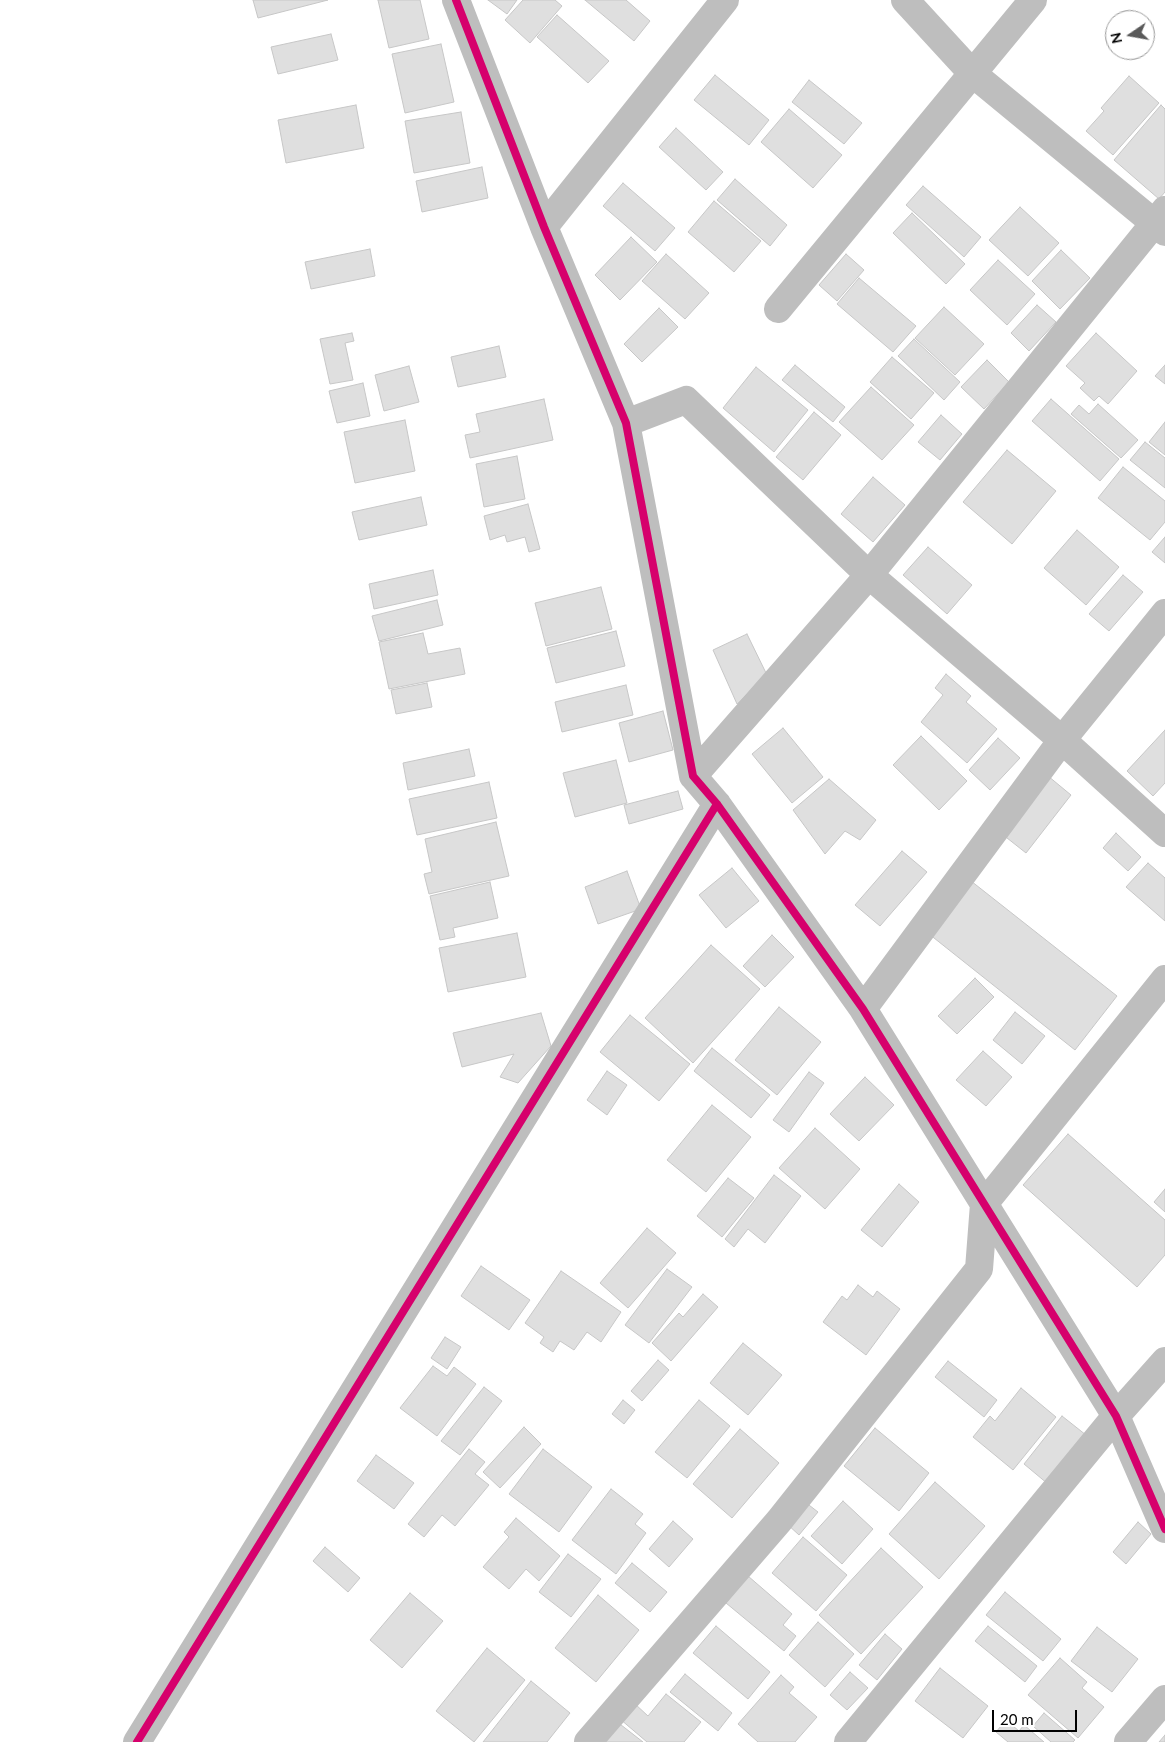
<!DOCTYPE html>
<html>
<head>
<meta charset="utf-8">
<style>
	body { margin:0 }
	#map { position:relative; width:1165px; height:1742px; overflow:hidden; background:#fff; font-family:Lato,sans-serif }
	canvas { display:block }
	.north { position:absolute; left:1105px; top:10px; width:50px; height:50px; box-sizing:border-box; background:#fff; border:1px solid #999; border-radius:50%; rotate:258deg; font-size:14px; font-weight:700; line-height:20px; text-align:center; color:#000 }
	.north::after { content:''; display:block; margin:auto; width:18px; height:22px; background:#595959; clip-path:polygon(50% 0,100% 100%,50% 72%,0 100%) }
	.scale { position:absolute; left:992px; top:1710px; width:85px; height:22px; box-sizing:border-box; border:2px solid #000; border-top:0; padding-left:6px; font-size:15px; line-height:18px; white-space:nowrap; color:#000; -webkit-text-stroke:4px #fff; paint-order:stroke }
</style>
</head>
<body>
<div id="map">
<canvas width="1165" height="1742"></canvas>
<div class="north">N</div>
<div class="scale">20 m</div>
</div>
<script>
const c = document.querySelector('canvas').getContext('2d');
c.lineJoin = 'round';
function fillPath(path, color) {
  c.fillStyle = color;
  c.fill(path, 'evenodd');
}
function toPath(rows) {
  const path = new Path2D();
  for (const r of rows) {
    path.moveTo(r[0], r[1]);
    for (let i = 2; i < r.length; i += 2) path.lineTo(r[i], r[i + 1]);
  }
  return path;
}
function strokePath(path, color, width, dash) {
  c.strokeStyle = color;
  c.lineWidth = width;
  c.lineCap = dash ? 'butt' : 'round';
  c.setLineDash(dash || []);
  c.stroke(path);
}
const building = toPath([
	[253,0,328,0,258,18,253,0],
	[378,0,420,0,429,39,389,48,378,0],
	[488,0,517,0,507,14,488,0],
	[523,0,555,0,562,6,530,43,505,20,523,0],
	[585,0,626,0,650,21,634,41,585,0],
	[557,15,609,61,588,83,537,37,557,15],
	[331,34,338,60,278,74,271,47,331,34],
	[441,44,454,102,405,113,392,54,441,44],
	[715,75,769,120,749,145,694,100,715,75],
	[1129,76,1159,103,1113,155,1086,131,1104,111,1101,108,1129,76],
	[809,80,862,123,844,144,792,102,809,80],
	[356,105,364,148,286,163,278,120,356,105],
	[1161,105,1165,109,1165,192,1159,199,1114,160,1161,105],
	[789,109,842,155,813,188,761,142,789,109],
	[461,112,470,163,414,173,405,121,461,112],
	[676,128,723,172,706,190,659,147,676,128],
	[482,167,488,198,422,212,416,181,482,167],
	[735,179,787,225,770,246,717,200,735,179],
	[623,183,675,228,655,251,603,206,623,183],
	[923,186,981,237,964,257,906,205,923,186],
	[714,201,761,241,734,272,688,232,714,201],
	[1020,207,1059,243,1028,276,989,240,1020,207],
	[912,213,965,264,946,284,893,233,912,213],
	[631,237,657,262,620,300,595,275,631,237],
	[370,249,375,276,311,289,305,262,370,249],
	[1061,250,1090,278,1060,309,1032,281,1061,250],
	[666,254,709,293,685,319,642,281,666,254],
	[846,254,864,270,837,301,819,285,846,254],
	[998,260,1035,294,1007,325,970,290,998,260],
	[859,278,916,326,893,352,837,304,859,278],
	[1037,305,1056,322,1029,351,1011,333,1037,305],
	[944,307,984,344,955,375,915,338,944,307],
	[659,308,678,327,642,362,624,344,659,308],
	[352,333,354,341,345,343,353,380,330,384,320,339,352,333],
	[1096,333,1137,371,1108,404,1099,396,1094,401,1080,388,1085,383,1066,366,1096,333],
	[914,339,960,382,944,400,898,356,914,339],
	[499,346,506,377,458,387,451,357,499,346],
	[892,357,934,393,911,419,870,382,892,357],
	[987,360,1009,382,984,409,961,387,987,360],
	[795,365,845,407,833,422,782,380,795,365],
	[1165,365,1165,384,1155,376,1165,365],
	[409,366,419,402,384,411,375,375,409,366],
	[756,367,808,410,774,452,723,408,756,367],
	[363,383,370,416,337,423,329,391,363,383],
	[871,387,914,425,882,460,839,422,871,387],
	[544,399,553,440,470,458,465,435,480,432,476,414,544,399],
	[1051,399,1119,459,1100,481,1032,421,1051,399],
	[1098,404,1138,440,1121,458,1071,414,1079,405,1089,414,1098,404],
	[814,412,841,435,803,480,776,457,814,412],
	[941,415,962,434,940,460,918,442,941,415],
	[405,420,415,471,355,483,344,432,405,420],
	[1165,422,1165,455,1149,442,1165,422],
	[1145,442,1165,458,1165,488,1130,460,1145,442],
	[1007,450,1056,491,1012,544,963,502,1007,450],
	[517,456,525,499,484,507,476,464,517,456],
	[1123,467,1165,501,1165,522,1150,540,1098,498,1123,467],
	[873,477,905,505,873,542,841,514,873,477],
	[421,497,427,525,359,540,352,512,421,497],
	[528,504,540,549,529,552,525,537,507,542,505,535,490,540,484,516,528,504],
	[1077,530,1119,567,1086,605,1044,568,1077,530],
	[1165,537,1165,563,1152,552,1165,537],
	[928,547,972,585,947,614,903,575,928,547],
	[433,570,438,595,374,609,369,584,433,570],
	[1123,575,1143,592,1109,631,1089,614,1123,575],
	[601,587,612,629,546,646,535,603,601,587],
	[437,600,443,625,379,641,372,616,437,600],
	[616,631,625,666,556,683,547,648,616,631],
	[423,633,428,654,460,648,465,674,389,689,379,642,423,633],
	[747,634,767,675,737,704,713,650,747,634],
	[946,674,971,696,966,702,997,729,967,763,921,722,943,695,935,688,946,674],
	[427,683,432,707,396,714,391,690,427,683],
	[626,685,633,715,562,732,555,702,626,685],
	[663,711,673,750,629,762,619,723,663,711],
	[783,728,823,777,792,803,752,754,783,728],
	[1165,730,1165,783,1153,796,1127,771,1165,730],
	[921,736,967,781,939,810,893,765,921,736],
	[998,738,1020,758,990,790,969,770,998,738],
	[469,749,475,776,408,790,403,763,469,749],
	[616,760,627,803,575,817,563,773,616,760],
	[1048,776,1071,795,1026,853,1002,834,1048,776],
	[829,779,876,820,860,840,845,831,825,854,793,810,829,779],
	[489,782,497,818,417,835,409,799,489,782],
	[678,791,683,809,629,824,624,805,678,791],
	[496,822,509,876,429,894,424,874,432,872,425,839,496,822],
	[1116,833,1141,857,1128,871,1103,848,1116,833],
	[902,851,927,872,880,926,855,905,902,851],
	[1148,863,1165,878,1165,921,1126,887,1148,863],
	[732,868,759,901,726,928,699,895,732,868],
	[627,871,641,909,598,924,585,887,627,871],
	[971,881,1117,996,1075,1050,929,934,971,881],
	[490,882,498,918,453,928,455,937,440,940,430,896,490,882],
	[517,933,526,977,448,992,439,948,517,933],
	[772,935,794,957,765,987,743,966,772,935],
	[711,945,760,989,693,1063,645,1018,711,945],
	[975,978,994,997,957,1034,938,1016,975,978],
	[779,1007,821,1042,777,1095,735,1060,779,1007],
	[1015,1012,1045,1036,1022,1064,993,1040,1015,1012],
	[541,1013,551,1046,518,1083,500,1077,514,1054,462,1067,453,1033,541,1013],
	[630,1015,690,1064,659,1101,600,1052,630,1015],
	[712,1048,770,1095,751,1118,694,1071,712,1048],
	[983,1051,1012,1077,986,1106,956,1080,983,1051],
	[607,1071,627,1085,607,1115,587,1100,607,1071],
	[809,1072,824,1083,789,1132,773,1120,809,1072],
	[865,1077,894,1105,859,1141,830,1114,865,1077],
	[712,1105,751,1137,706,1192,667,1160,712,1105],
	[815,1128,860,1169,825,1209,779,1168,815,1128],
	[1068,1134,1165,1220,1165,1255,1137,1287,1023,1185,1068,1134],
	[774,1175,801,1196,765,1243,748,1229,734,1247,725,1239,774,1175],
	[728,1178,754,1198,722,1237,697,1216,728,1178],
	[899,1184,919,1202,882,1247,861,1230,899,1184],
	[1165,1189,1165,1212,1154,1202,1165,1189],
	[647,1228,676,1253,628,1308,600,1283,647,1228],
	[481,1266,530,1300,509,1330,461,1296,481,1266],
	[667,1269,692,1287,649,1343,625,1325,667,1269],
	[561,1271,621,1312,601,1342,587,1332,574,1350,560,1341,553,1352,540,1343,544,1337,525,1323,561,1271],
	[858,1285,873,1297,877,1291,900,1309,866,1355,823,1322,842,1296,847,1300,858,1285],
	[703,1294,718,1307,671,1361,652,1343,679,1313,683,1317,703,1294],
	[445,1337,461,1347,447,1369,431,1358,445,1337],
	[743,1343,782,1375,748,1415,710,1383,743,1343],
	[658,1360,669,1370,642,1401,631,1391,658,1360],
	[948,1361,997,1400,984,1417,935,1377,948,1361],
	[433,1366,447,1376,454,1367,476,1384,437,1436,400,1408,433,1366],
	[484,1387,502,1401,460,1455,441,1441,484,1387],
	[1021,1388,1056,1417,1013,1470,973,1437,990,1416,995,1421,1021,1388],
	[623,1400,635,1410,624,1424,612,1414,623,1400],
	[699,1400,730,1426,687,1478,655,1452,699,1400],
	[1062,1416,1086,1435,1048,1484,1024,1464,1062,1416],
	[524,1427,541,1444,500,1488,483,1472,524,1427],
	[875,1428,929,1473,899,1511,844,1466,875,1428],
	[740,1429,779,1463,732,1518,693,1484,740,1429],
	[469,1449,485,1462,475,1474,489,1485,455,1526,442,1515,424,1537,408,1524,469,1449],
	[543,1449,592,1487,559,1532,509,1494,543,1449],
	[376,1455,414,1483,394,1509,357,1481,376,1455],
	[935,1482,985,1526,939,1579,889,1534,935,1482],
	[611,1489,643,1514,635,1524,646,1533,616,1574,572,1540,611,1489],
	[843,1501,873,1529,842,1564,811,1536,843,1501],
	[805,1502,818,1512,799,1535,787,1524,805,1502],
	[516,1518,560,1556,539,1581,526,1569,509,1589,483,1567,509,1537,504,1532,516,1518],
	[673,1521,693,1539,669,1567,649,1549,673,1521],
	[1138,1522,1151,1534,1126,1564,1113,1552,1138,1522],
	[803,1537,847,1575,816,1611,772,1573,803,1537],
	[325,1547,360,1578,348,1592,313,1561,325,1547],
	[881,1548,923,1587,861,1654,819,1615,881,1548],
	[568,1554,601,1579,571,1617,539,1592,568,1554],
	[632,1563,667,1592,650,1612,615,1583,632,1563],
	[748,1576,792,1614,783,1625,796,1636,784,1651,726,1603,748,1576],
	[1005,1592,1061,1639,1043,1661,986,1615,1005,1592],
	[410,1593,443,1621,402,1668,370,1640,410,1593],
	[598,1595,639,1630,596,1682,555,1648,598,1595],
	[818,1622,854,1654,825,1687,789,1655,818,1622],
	[716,1626,770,1672,748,1699,693,1653,716,1626],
	[988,1626,1037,1666,1025,1682,975,1641,988,1626],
	[1097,1627,1138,1659,1112,1692,1071,1661,1097,1627],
	[885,1634,902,1649,877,1680,859,1665,885,1634],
	[487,1648,525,1680,474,1742,436,1711,487,1648],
	[1060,1658,1087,1682,1082,1688,1104,1707,1078,1738,1028,1695,1060,1658],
	[940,1668,988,1706,963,1738,915,1701,940,1668],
	[850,1672,868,1688,847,1710,830,1695,850,1672],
	[685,1674,732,1713,718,1731,670,1692,685,1674],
	[781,1675,794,1687,789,1693,817,1717,795,1742,758,1742,738,1724,781,1675],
	[531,1681,570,1713,547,1742,483,1742,531,1681],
	[666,1694,701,1722,684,1742,647,1742,620,1719,634,1703,648,1716,666,1694],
	[1044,1713,1075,1740,1073,1742,1051,1742,1033,1726,1044,1713],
	[1006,1720,1019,1731,1024,1725,1044,1742,1008,1742,996,1732,1006,1720],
	[616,1721,643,1742,600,1742,616,1721],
	[1165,1735,1165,1742,1159,1742,1165,1735]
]);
fillPath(building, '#dfdfdf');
strokePath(building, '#c7c7c7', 1);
strokePath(toPath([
	[456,0,544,227,626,423,693,776,717,804,863,1009,1116,1416,1165,1529],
	[905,0,972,73,1165,232],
	[544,227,725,0],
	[778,309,1033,0],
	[626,423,686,400,869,575,1062,740,1165,833],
	[693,776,869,575,1165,210],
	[863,1009,1062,740,1165,613],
	[137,1742,717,804],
	[588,1742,779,1521,979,1269,984,1204,1165,979],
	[848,1742,1116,1416,1165,1361],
	[1128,1742,1165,1699]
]), '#bebebe', 28);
strokePath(toPath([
	[456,0,544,227,626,423,693,776,717,804,863,1009,1116,1416,1165,1529],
	[137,1742,717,804]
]), '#d6006c', 8);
</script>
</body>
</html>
